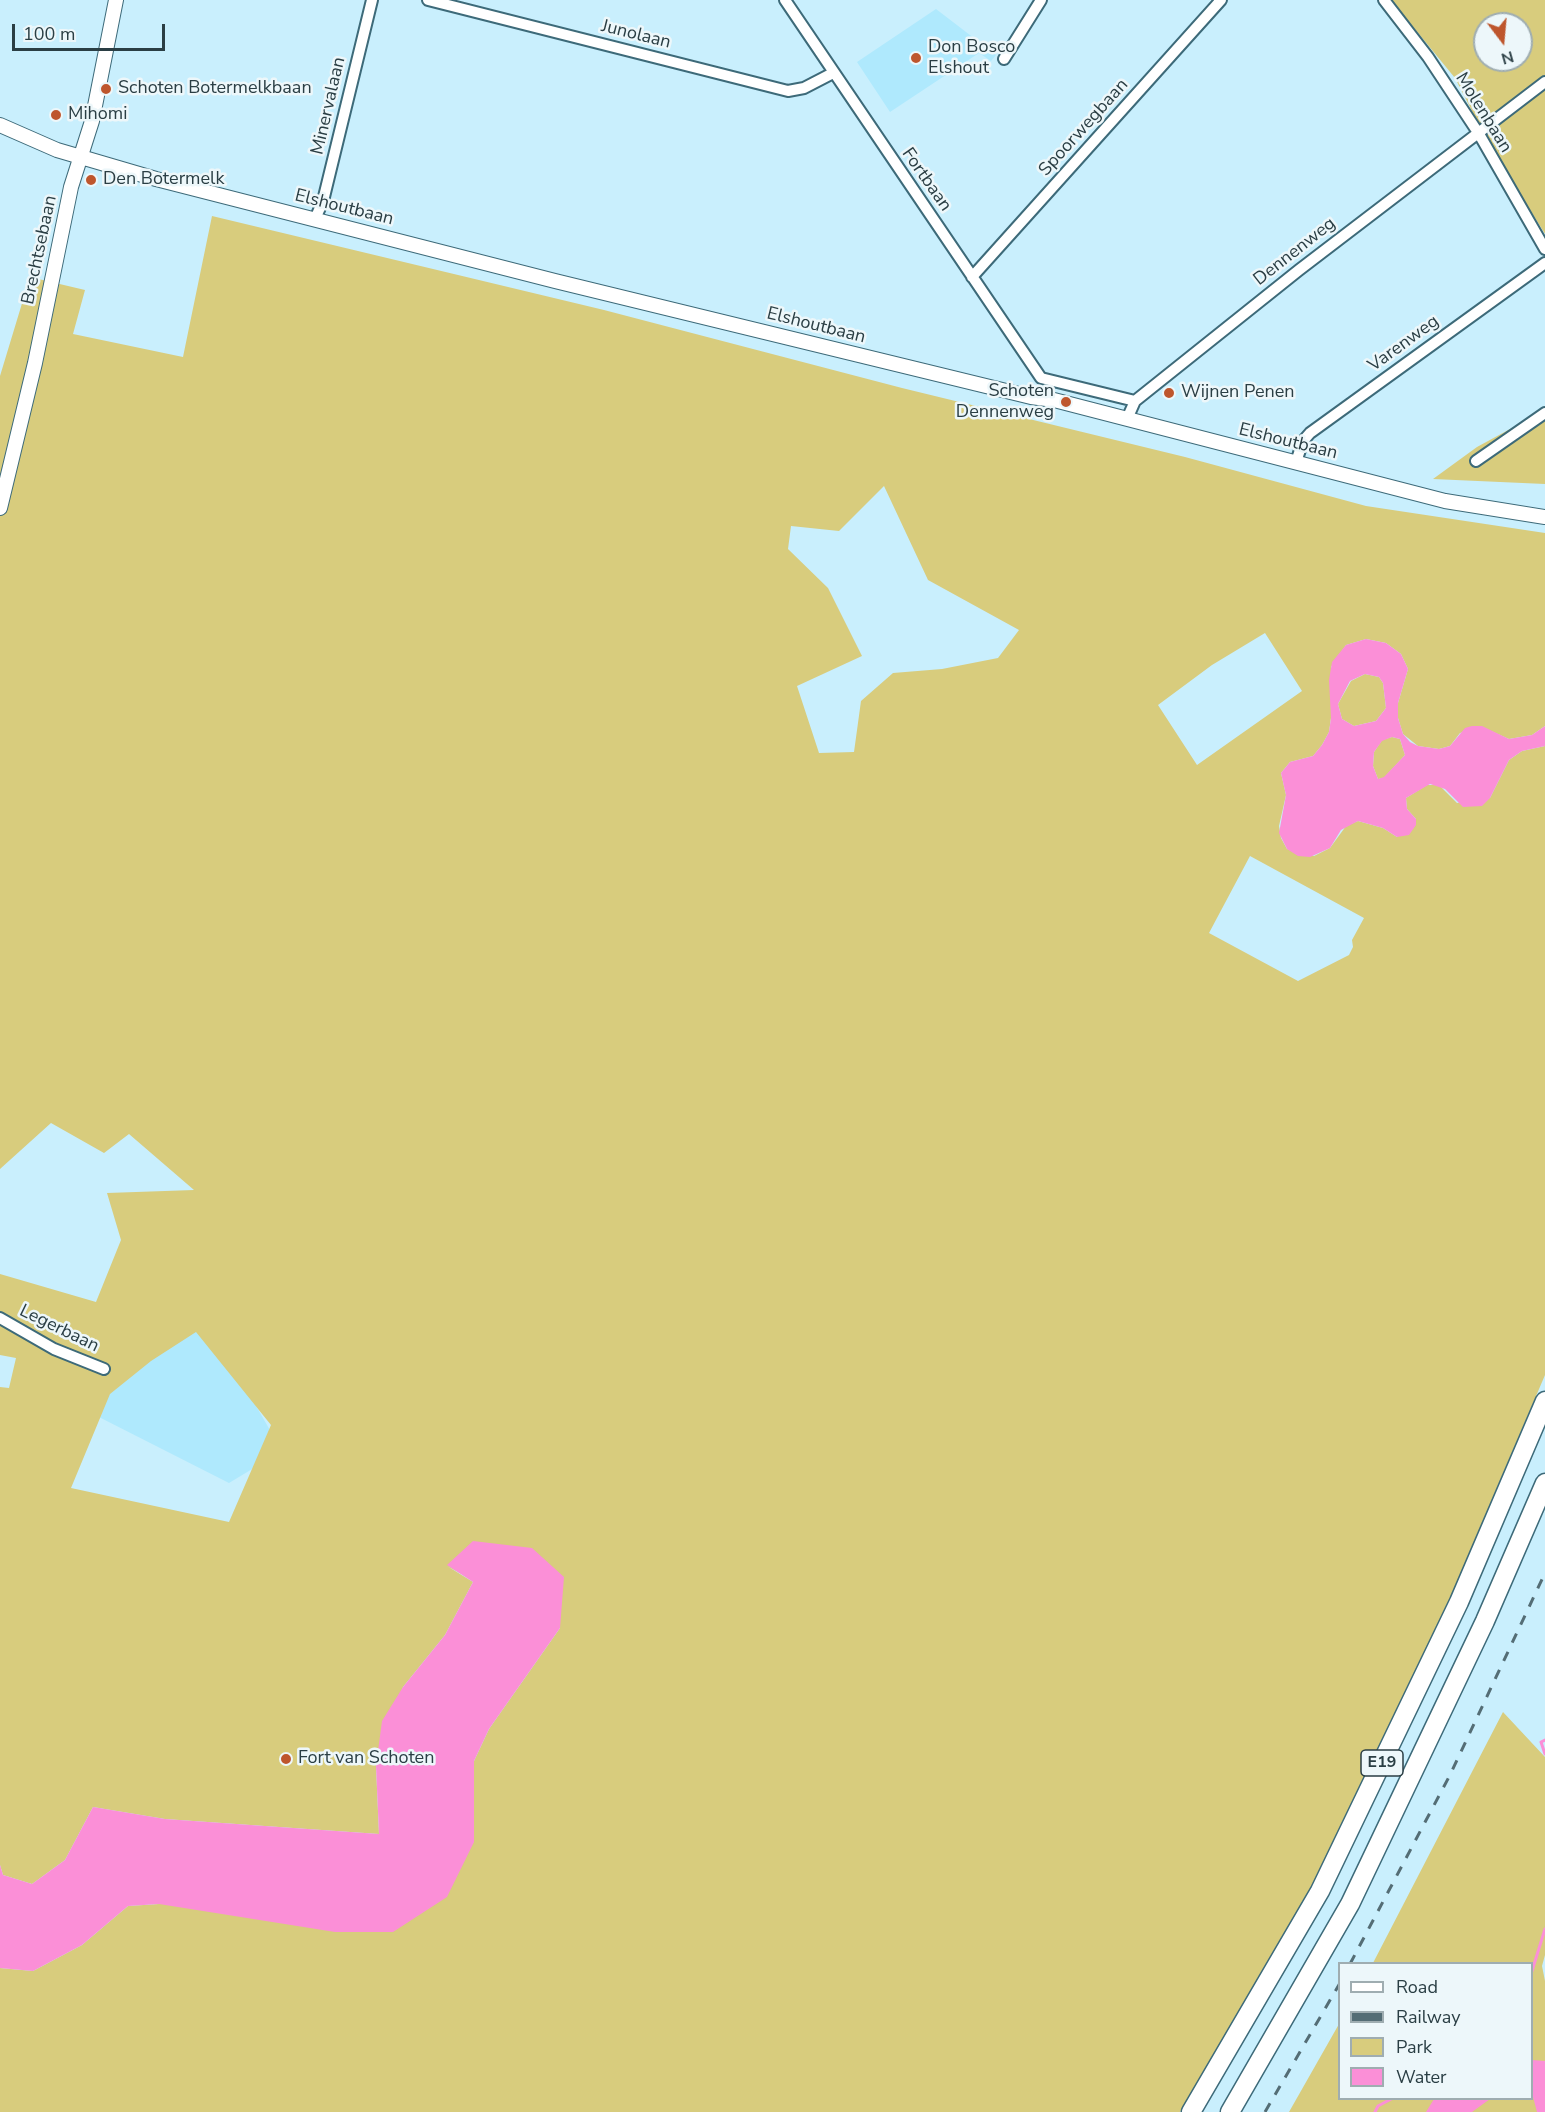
<!DOCTYPE html>
<html>
<head>
<meta charset="utf-8">
<style>
	body { margin:0 }
	#map { position:relative; width:1545px; height:2112px; overflow:hidden; background:#c9effd; font-family:"Nunito Sans",sans-serif }
	canvas { display:block }
	.legend { position:absolute; left:1338px; top:1962px; width:195px; height:138px; box-sizing:border-box; background:#edf7fa; border:2px solid #9fadb1; margin:0; padding:8px 10px; list-style:none; font-size:18px; color:#2a3e44 }
	.legend li { display:flex; align-items:center; gap:12px; height:30px }
	.legend b { width:30px; border:2px solid #9fadb1 }
	.north { position:absolute; left:1473px; top:12px; width:60px; height:60px; box-sizing:border-box; background:#edf7fa; border:2px solid #9fadb1; border-radius:50%; rotate:164deg; font-size:16px; font-weight:700; line-height:24px; text-align:center; color:#2a3e44 }
	.north::after { content:''; display:block; margin:auto; width:21px; height:27px; background:#be562d; clip-path:polygon(50% 0,100% 100%,50% 72%,0 100%) }
	.scale { position:absolute; left:12px; top:24px; width:153px; height:27px; box-sizing:border-box; border:3px solid #2a3e44; border-top:0; padding-left:8px; font-size:18px; line-height:21px; white-space:nowrap; color:#2a3e44; -webkit-text-stroke:4px #edf7fa; paint-order:stroke }
</style>
</head>
<body>
<div id="map">
<canvas width="1545" height="2112"></canvas>
<ul class="legend">
<li><b style="height:8px;background:#fff"></b>Road</li>
<li><b style="height:8px;background:#546d75"></b>Railway</li>
<li><b style="height:16px;background:#d8cc7d"></b>Park</li>
<li><b style="height:16px;background:#fb8fd7"></b>Water</li>
</ul>
<div class="north">N</div>
<div class="scale">100 m</div>
</div>
<script>
const c = document.querySelector('canvas').getContext('2d');
c.lineJoin = 'round';
function fillPath(path, color) {
  c.fillStyle = color;
  c.fill(path, 'evenodd');
}
function toPath(rows) {
  const path = new Path2D();
  for (const r of rows) {
    path.moveTo(r[0], r[1]);
    for (let i = 2; i < r.length; i += 2) path.lineTo(r[i], r[i + 1]);
  }
  return path;
}
function strokePath(path, color, width, dash) {
  c.strokeStyle = color;
  c.lineWidth = width;
  c.lineCap = dash ? 'butt' : 'round';
  c.setLineDash(dash || []);
  c.stroke(path);
}
function label(font, color, halo, rows, align = 'center') {
  c.font = font + ' "Nunito Sans",sans-serif';
  c.lineWidth = 5;
  c.setLineDash([]);
  c.textBaseline = 'middle';
  c.strokeStyle = halo;
  c.fillStyle = color;
  for (const [text, x, y, turn = 0] of rows) {
    c.save();
    c.translate(x, y);
    c.rotate((+turn || 0) * Math.PI / 180);
    c.textAlign = isNaN(turn) ? turn : align;
    if (halo) c.strokeText(text, 0, 0);
    c.fillText(text, 0, 0);
    c.restore();
  }
}
fillPath(toPath([
	[936,9,996,55,991,61,979,53,890,112,857,62],
	[199,1327,233,1366,282,1451,229,1483,93,1414,103,1391]
]), '#afe9fd');
fillPath(toPath([
	[1391,0,1545,0,1545,234,1489,144,1455,78],
	[1485,24,1521,24,1521,60,1485,60],
	[212,216,604,310,902,388,1185,457,1366,506,1545,533,1545,726,1532,735,1509,739,1482,727,1460,733,1450,746,1439,749,1418,746,1403,734,1398,718,1398,703,1408,669,1401,654,1386,643,1366,639,1346,645,1331,667,1331,718,1329,732,1322,745,1313,756,1290,762,1281,773,1286,795,1279,826,1281,838,1287,849,1314,856,1330,848,1346,826,1358,821,1383,828,1397,837,1416,819,1407,809,1406,798,1427,785,1439,785,1457,803,1490,798,1509,760,1522,751,1545,746,1545,1375,1450,1598,1311,1887,1180,2112,0,2112,0,1968,33,1971,82,1945,128,1906,159,1904,474,1842,474,1761,489,1729,560,1628,447,1566,473,1582,445,1635,403,1687,376,1766,379,1834,165,1819,93,1807,65,1860,32,1884,3,1875,0,1865,0,1387,9,1388,16,1358,0,1355,0,1274,96,1302,121,1240,107,1193,194,1190,129,1134,104,1153,51,1123,0,1169,0,376,30,277,85,290,73,334,183,357],
	[884,486,928,580,1019,630,998,658,942,669,893,673,861,701,854,752,819,753,797,686,862,656,828,588,788,549,791,526,839,531],
	[1265,633,1302,691,1197,765,1158,705,1212,665],
	[1250,856,1364,918,1352,940,1353,947,1349,955,1298,981,1209,933],
	[196,1332,271,1425,229,1522,71,1488,110,1394,151,1361],
	[1545,410,1545,484,1433,479,1477,447],
	[1365,674,1379,677,1383,683,1386,708,1376,721,1354,726,1342,719,1338,704,1351,681],
	[1392,737,1400,739,1405,755,1384,778,1378,779,1373,766,1374,752,1382,740],
	[1503,1712,1545,1757,1545,1955,1542,1966,1545,1981,1545,2112,1289,2112,1339,2024,1340,2098,1532,2098,1532,1964,1373,1963]
]), '#d8cc7d');
fillPath(toPath([
	[1366,639,1386,643,1401,654,1408,669,1398,703,1398,718,1403,734,1410,742,1418,746,1439,749,1450,746,1465,728,1472,726,1482,726,1509,739,1532,735,1545,726,1545,746,1522,751,1509,760,1490,798,1482,806,1463,807,1445,789,1430,784,1406,798,1407,809,1416,819,1416,825,1409,835,1397,837,1383,828,1358,821,1341,830,1330,848,1310,857,1298,856,1287,849,1279,833,1286,795,1281,773,1290,762,1313,756,1322,745,1329,732,1331,718,1329,680,1332,662,1346,645],
	[1365,674,1379,677,1383,683,1386,708,1376,721,1354,726,1342,719,1338,704,1350,681],
	[1392,737,1400,739,1405,755,1384,777,1378,779,1373,766,1374,752,1382,741],
	[473,1541,532,1548,564,1577,560,1628,489,1729,474,1761,474,1842,447,1897,393,1932,335,1932,159,1904,128,1906,82,1945,33,1971,0,1968,0,1865,3,1875,32,1884,65,1860,93,1807,165,1819,379,1834,376,1766,382,1721,403,1687,445,1635,473,1582,447,1565],
	[1532,2060,1545,2061,1545,2112,1537,2112,1532,2093],
	[1434,2099,1434,2098,1490,2099,1472,2112,1426,2112]
]), '#fb8fd7');
strokePath(toPath([
	[1545,1740,1541,1742,1545,1754],
	[1532,1971,1545,1929],
	[1375,2112,1378,2106,1393,2098]
]), '#fb8fd7', 3);
const street = toPath([
	[428,0,788,91,804,88,833,73],
	[785,0,1041,378,1135,401],
	[1384,0,1428,57,1479,134,1545,249],
	[1004,59,1041,0],
	[315,219,323,201,372,0],
	[972,277,1221,0],
	[1127,419,1135,401,1299,270,1545,82],
	[1476,461,1545,413],
	[1296,462,1303,441,1310,433,1545,263],
	[0,1318,54,1349,104,1369]
]);
const secondary = toPath([
	[0,125,57,150,156,179,555,281,1031,397,1054,400,1445,501,1545,517],
	[0,508,35,363,71,187,92,121,116,0]
]);
const highway = toPath([
	[1191,2112,1320,1891,1459,1602,1545,1401],
	[1230,2112,1350,1904,1485,1621,1545,1483]
]);
strokePath(street, '#3d6a79', 14);
strokePath(secondary, '#3d6a79', 16);
strokePath(highway, '#3d6a79', 21);
strokePath(street, '#fff', 10);
strokePath(secondary, '#fff', 14);
strokePath(highway, '#fff', 18);
strokePath(toPath([
	[1350,1964,1450,1775,1545,1573],
	[1265,2112,1340,1983]
]), '#546d75', 3, [10, 10]);
for (const [x, y, r, color] of [
	[916,58,6,"#be562d"],
	[106,89,6,"#be562d"],
	[56,115,6,"#be562d"],
	[91,180,6,"#be562d"],
	[1169,393,6,"#be562d"],
	[1066,402,6,"#be562d"],
	[286,1759,6,"#be562d"]
]) {
  const dot = new Path2D();
  dot.arc(x, y, r, 0, 2 * Math.PI);
  c.fillStyle = color;
  c.fill(dot);
  strokePath(dot, '#edf7fa', 2);
}
for (const [x, y, w] of [
	[1382,1763,42]
]) {
  const box = new Path2D();
  box.roundRect(x - w / 2, y - 13, w, 26, 4.5);
  c.fillStyle = '#edf7fa';
  c.fill(box);
  strokePath(box, '#2a3e44', 1.5);
}
label('bold 16px', '#2a3e44', null, [
	["E19",1382,1763]
]);
label('18px', '#2a3e44', '#edf7fa', [
	["Junolaan",636,35,14],
	["Minervalaan",329,106,-77],
	["Molenbaan",1483,113,58],
	["Spoorwegbaan",1084,128,-48],
	["Fortbaan",926,180,55],
	["Elshoutbaan",344,208,14],
	["Brechtsebaan",40,250,-78],
	["Dennenweg",1295,252,-38],
	["Elshoutbaan",816,326,14],
	["Varenweg",1404,344,-36],
	["Elshoutbaan",1288,442,14],
	["Legerbaan",59,1329,26]
]);
label('18px', '#2a3e44', '#edf7fa', [
	["Don Bosco",928,48],
	["Elshout",928,69],
	["Schoten Botermelkbaan",118,89],
	["Mihomi",68,115],
	["Den Botermelk",103,180],
	["Schoten",1054,392,"right"],
	["Dennenweg",1054,413,"right"],
	["Wijnen Penen",1181,393],
	["Fort van Schoten",298,1759]
], 'left');
</script>
</body>
</html>
